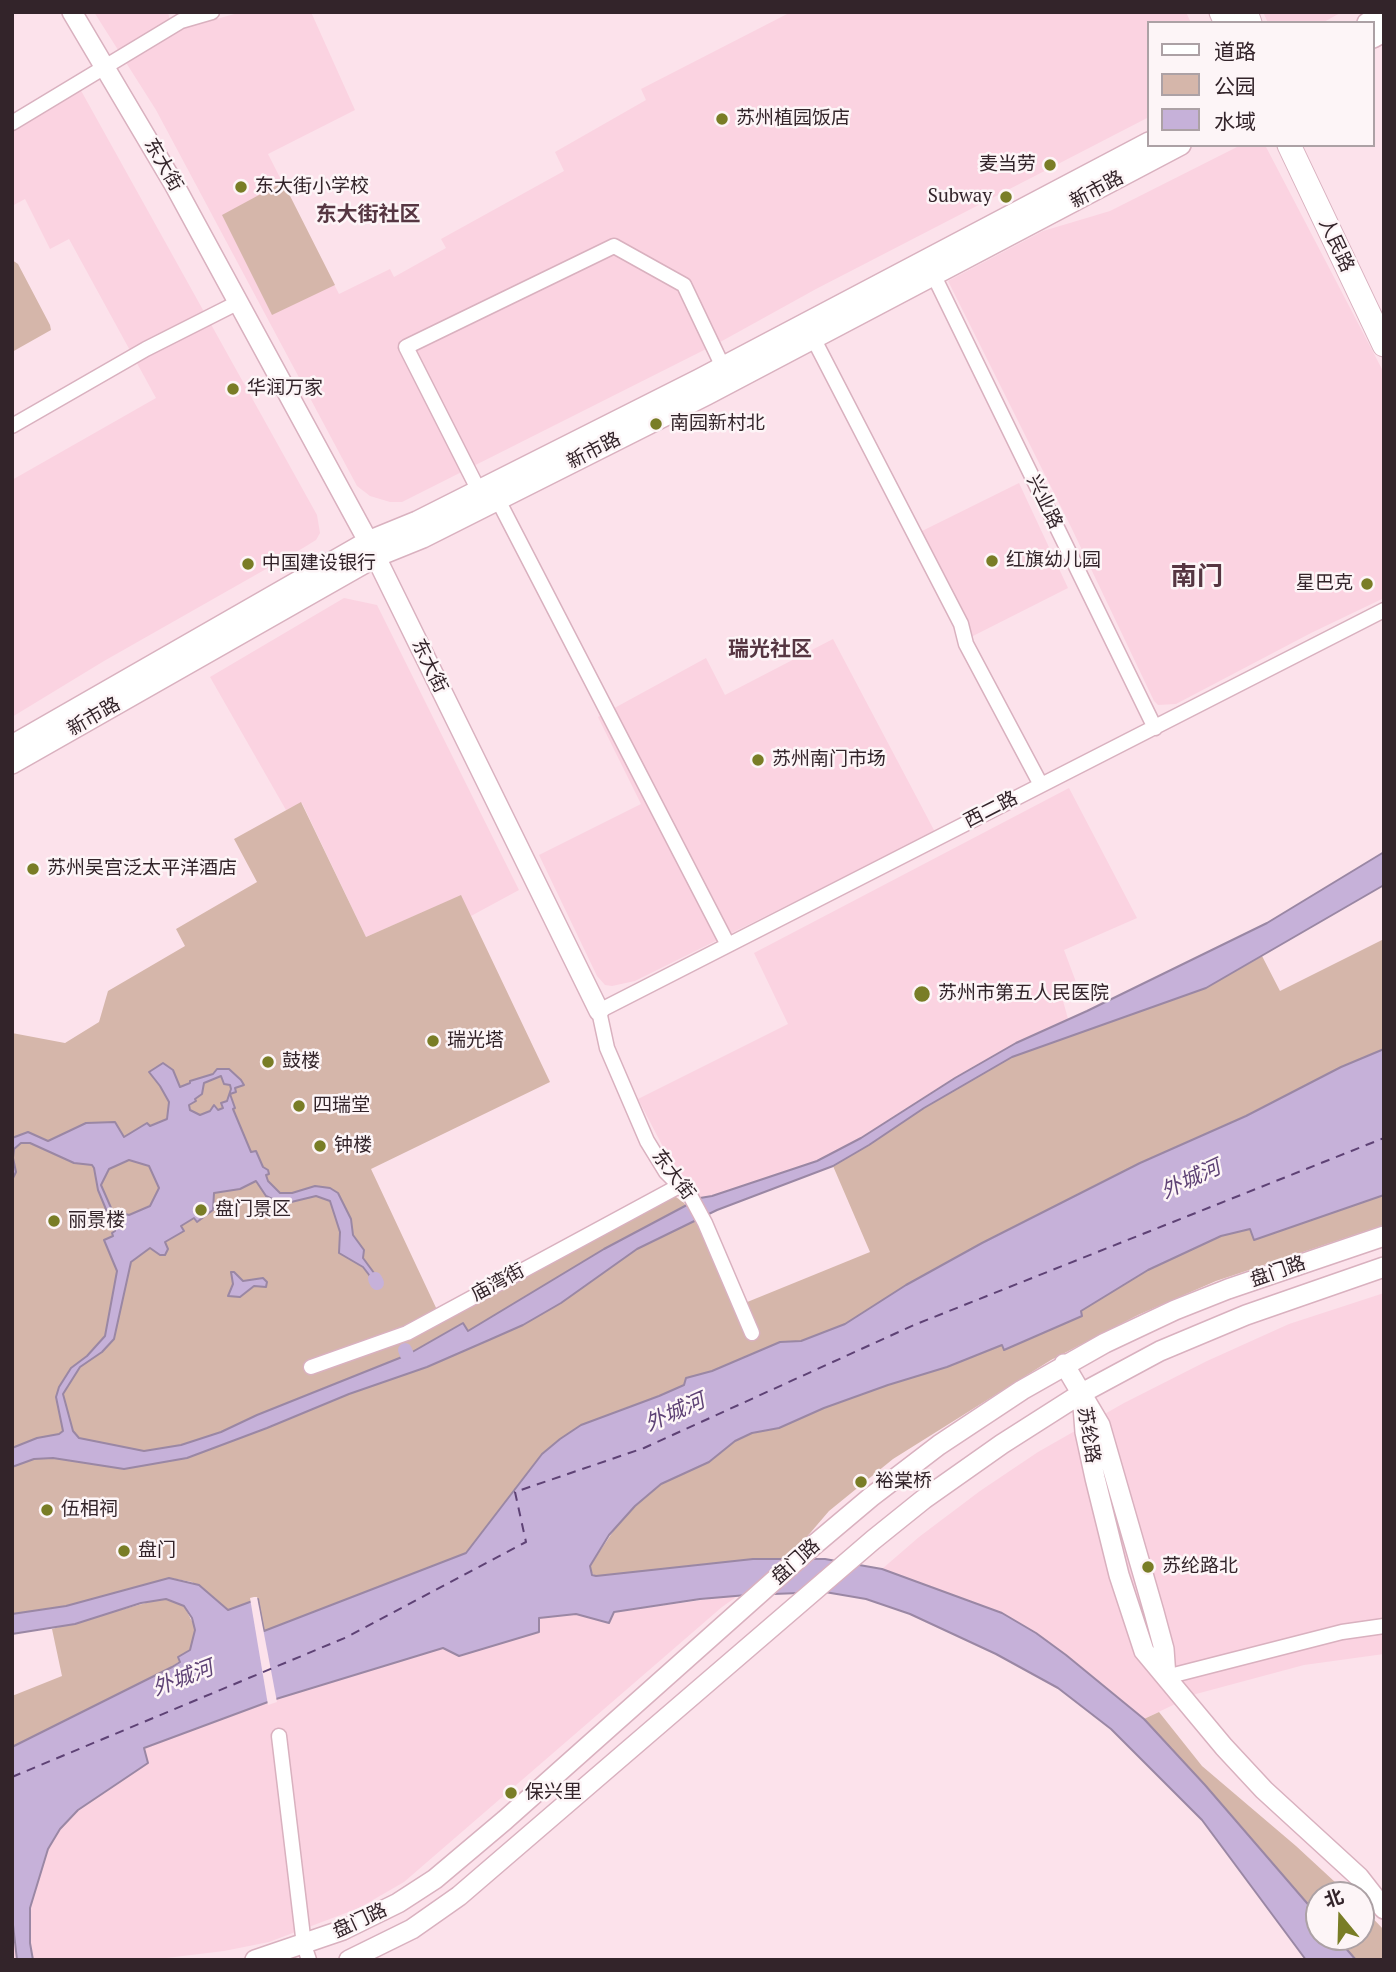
<!DOCTYPE html>
<html>
<head>
<meta charset="utf-8">
<style>
	body { margin:0 }
	#map { position:relative; width:1396px; height:1972px; overflow:hidden; background:#fce2eb; font-family:"PT Serif","Noto Sans SC",serif }
	canvas { display:block }
	.frame { position:absolute; inset:0; border:14px solid #33242a; pointer-events:none }
	.legend { position:absolute; left:1147px; top:21px; width:228px; height:126px; box-sizing:border-box; background:#fdf5f7; border:2px solid #aca1a5; margin:0; padding:9px 12px; list-style:none; font-size:21px; color:#33242a }
	.legend li { display:flex; align-items:center; gap:14px; height:35px }
	.legend b { width:35px; border:2px solid #aca1a5 }
	.north { position:absolute; left:1305px; top:1881px; width:70px; height:70px; box-sizing:border-box; background:#fdf5f7; border:2px solid #aca1a5; border-radius:50%; rotate:341deg; font-size:19px; font-weight:700; line-height:28px; text-align:center; color:#33242a }
	.north::after { content:''; display:block; margin:auto; width:24px; height:32px; background:#797d26; clip-path:polygon(50% 0,100% 100%,50% 72%,0 100%) }
</style>
</head>
<body>
<div id="map">
<canvas width="1396" height="1972"></canvas>
<div class="frame"></div>
<ul class="legend">
<li><b style="height:9px;background:#fff"></b>道路</li>
<li><b style="height:19px;background:#d5b6aa"></b>公园</li>
<li><b style="height:19px;background:#c6b1d9"></b>水域</li>
</ul>
<div class="north">北</div>
</div>
<script>
const c = document.querySelector('canvas').getContext('2d');
c.lineJoin = 'round';
function fillPath(path, color) {
  c.fillStyle = color;
  c.fill(path, 'evenodd');
}
function toPath(rows) {
  const path = new Path2D();
  for (const r of rows) {
    path.moveTo(r[0], r[1]);
    for (let i = 2; i < r.length; i += 2) path.lineTo(r[i], r[i + 1]);
  }
  return path;
}
function strokePath(path, color, width, dash) {
  c.strokeStyle = color;
  c.lineWidth = width;
  c.lineCap = dash ? 'butt' : 'round';
  c.setLineDash(dash || []);
  c.stroke(path);
}
function label(font, color, halo, rows, align = 'center') {
  c.font = font + ' "PT Serif","Noto Sans SC",serif';
  c.lineWidth = 5;
  c.setLineDash([]);
  c.textBaseline = 'middle';
  c.strokeStyle = halo;
  c.fillStyle = color;
  for (const [text, x, y, turn = 0] of rows) {
    c.save();
    c.translate(x, y);
    c.rotate((+turn || 0) * Math.PI / 180);
    c.textAlign = isNaN(turn) ? turn : align;
    if (halo) c.strokeText(text, 0, 0);
    c.fillText(text, 0, 0);
    c.restore();
  }
}
fillPath(toPath([
	[94,12,168,12,172,31,242,12,311,12,355,110,268,154,339,294,390,269,394,277,446,248,441,239,564,171,555,152,646,100,641,89,791,12,1186,12,1191,23,1149,23,1149,117,816,289,722,341,402,502,390,502,370,496,357,486,156,110],
	[1263,12,1342,12,1322,23,1268,23],
	[79,87,317,515,320,533,316,540,303,548,104,661,12,717,12,480,156,398,69,239,50,249,25,199,12,206,12,128],
	[1241,145,1265,145,1384,373,1384,598,1311,633,1176,704,1158,705,1154,701,1072,529,948,281,1043,231,1110,211],
	[1019,483,1068,588,967,639,916,534],
	[344,598,377,605,519,890,471,916,460,896,366,937,302,803,286,810,210,677],
	[833,639,935,832,635,981,612,986,605,985,597,976,539,855,641,804,598,717,706,658,725,695],
	[1069,788,1137,918,1064,950,1079,990,1062,997,1068,1019,1087,1011,1016,1043,955,1078,861,1138,817,1161,712,1196,700,1198,683,1185,638,1099,788,1024,754,953],
	[1384,1293,1384,1654,1304,1665,1196,1694,1144,1719,1066,1655,1036,1633,1002,1614,882,1569,919,1537,980,1491,1038,1452,1124,1403,1207,1361,1289,1324],
	[739,1595,722,1607,404,1882,359,1908,269,1942,224,1951,150,1960,12,1960,12,1912,30,1908,48,1849,60,1829,78,1810,147,1763,144,1748,276,1699,443,1648,459,1656,538,1632,538,1618,576,1614,608,1623,614,1612]
]), '#fbd3e1');
fillPath(toPath([
	[283,182,335,285,272,315,222,215],
	[12,260,18,264,50,325,51,330,12,352],
	[301,802,366,937,461,895,550,1082,371,1169,438,1312,668,1195,676,1197,684,1203,694,1217,735,1307,870,1252,833,1166,869,1145,924,1108,1012,1057,1206,988,1262,956,1280,991,1384,939,1384,1049,1341,1067,1246,1116,1140,1163,982,1243,906,1285,845,1324,801,1341,780,1342,712,1371,686,1378,684,1385,659,1396,581,1425,560,1439,542,1454,466,1553,264,1631,228,1610,192,1582,170,1578,66,1606,12,1614,12,1033,65,1043,99,1022,108,991,185,946,176,929,257,882,234,839],
	[1384,1195,1384,1225,1216,1281,1138,1315,1051,1360,893,1459,829,1511,799,1546,784,1559,712,1563,596,1576,590,1572,590,1566,620,1521,635,1506,661,1484,709,1462,735,1441,752,1433,779,1428,824,1408,888,1385,947,1367,1003,1345,1005,1349,1082,1316,1080,1311,1148,1270,1221,1236,1250,1229,1254,1240],
	[160,1599,174,1601,184,1606,195,1627,193,1644,190,1650,179,1657,180,1661,165,1671,12,1747,12,1696,62,1676,52,1629],
	[1159,1712,1202,1766,1296,1846,1349,1895,1319,1895,1319,1917,1205,1785,1144,1719],
	[1361,1906,1384,1930,1384,1960,1356,1960,1336,1937,1361,1937]
]), '#d5b6aa');
const water = toPath([
	[1384,852,1384,885,1206,988,1012,1057,924,1108,869,1145,833,1166,717,1210,637,1249,561,1303,523,1325,489,1340,427,1367,349,1394,267,1428,187,1458,124,1469,53,1458,34,1459,12,1467,12,1448,37,1438,59,1434,63,1431,56,1397,59,1387,71,1368,87,1356,105,1336,117,1271,104,1240,113,1236,112,1233,115,1231,98,1190,94,1168,92,1165,74,1163,30,1143,21,1143,14,1149,13,1158,16,1172,12,1180,12,1138,28,1132,48,1141,86,1123,115,1122,124,1137,147,1123,150,1126,167,1119,169,1102,160,1086,149,1072,163,1063,173,1070,180,1087,190,1083,190,1081,213,1074,217,1069,229,1069,241,1080,244,1085,235,1088,236,1092,230,1094,235,1108,233,1109,251,1152,256,1151,263,1167,268,1170,269,1174,266,1175,268,1181,280,1193,292,1193,315,1186,330,1188,338,1193,351,1219,353,1235,364,1250,363,1258,377,1277,373,1280,363,1267,339,1253,340,1232,330,1201,316,1196,283,1204,266,1196,256,1181,240,1189,214,1193,213,1210,197,1222,194,1218,181,1226,184,1231,165,1242,168,1249,165,1255,160,1255,150,1248,131,1262,114,1339,102,1352,80,1367,63,1394,73,1431,79,1438,144,1451,181,1445,221,1432,257,1415,407,1355,463,1323,468,1331,604,1249,700,1198,712,1196,817,1161,861,1138,955,1078,1016,1043,1087,1011,1267,923,1384,852],
	[221,1076,224,1084,230,1085,231,1089,227,1101,221,1103,223,1108,218,1110,214,1105,210,1111,200,1115,190,1110,189,1105,196,1101,195,1099,202,1094,204,1083,221,1076],
	[129,1160,149,1166,159,1188,150,1206,129,1215,112,1210,101,1185,109,1169,129,1160],
	[1384,1049,1384,1195,1254,1240,1250,1229,1221,1236,1148,1270,1081,1311,1082,1316,1004,1350,1002,1345,947,1367,888,1385,824,1408,779,1428,752,1433,735,1441,709,1462,661,1484,635,1506,609,1535,590,1566,592,1575,596,1576,753,1559,825,1559,882,1569,1002,1613,1036,1633,1066,1655,1144,1719,1205,1785,1319,1917,1319,1937,1336,1937,1356,1960,1306,1960,1202,1820,1111,1729,1058,1688,996,1654,910,1614,866,1599,825,1592,747,1595,700,1599,614,1612,609,1623,576,1614,539,1618,539,1632,459,1656,443,1648,276,1699,144,1748,148,1763,78,1810,60,1829,48,1849,30,1908,30,1943,33,1960,17,1960,12,1916,12,1747,172,1667,180,1662,178,1657,190,1650,195,1630,192,1618,184,1606,166,1599,141,1603,75,1624,12,1634,12,1614,66,1606,169,1578,199,1585,228,1610,258,1599,264,1631,466,1553,542,1454,560,1439,581,1425,659,1396,684,1385,686,1378,712,1371,780,1342,801,1341,845,1324,906,1285,982,1243,1140,1163,1246,1116,1341,1067,1384,1049],
	[231,1272,234,1272,243,1281,263,1278,267,1282,266,1287,254,1286,240,1297,228,1296,233,1284,231,1272]
]);
fillPath(water, '#c6b1d9');
strokePath(water, '#9a87a4', 2);
fillPath(toPath([
	[254,1597,257,1597,277,1702,268,1705,250,1598]
]), '#fce2eb');
strokePath(toPath([
	[375,1279,377,1283],
	[405,1350,407,1355]
]), '#c6b1d9', 14);
strokePath(toPath([
	[12,1777,347,1637,526,1542,515,1492,644,1448,914,1325,1384,1138]
]), '#5e4275', 2, [9, 7]);
const street = toPath([
	[12,123,181,21,212,12],
	[934,276,1155,728],
	[810,332,961,624,966,644,1041,785],
	[12,426,146,349,237,303],
	[479,491,406,347,614,246,684,285,723,367],
	[498,500,727,943],
	[752,1333,705,1223,691,1197,666,1172,647,1141,607,1048,599,1011,1384,610],
	[311,1367,407,1333,679,1186],
	[1166,1677,1342,1632,1384,1626],
	[279,1736,304,1945,309,1960]
]);
const secondary = toPath([
	[72,12,175,186,368,541,599,1011],
	[1367,23,1384,14],
	[1373,38,1384,32],
	[12,745,368,541,417,521,699,379,1149,142],
	[12,764,376,557,423,538,707,395,1181,145],
	[1064,1364,1100,1425,1154,1612,1164,1649,1166,1677],
	[1082,1393,1085,1432,1095,1478,1119,1575,1144,1651,1224,1747,1264,1790,1359,1877,1384,1909],
	[255,1960,343,1930,398,1903,435,1879,505,1820,814,1545,871,1497,939,1445,1022,1390,1105,1343,1175,1310,1228,1289,1384,1236],
	[349,1960,412,1929,459,1896,873,1540,924,1499,1002,1444,1082,1393,1160,1351,1246,1315,1384,1267]
]);
const primary = toPath([
	[1221,12,1226,23],
	[1246,12,1250,23],
	[1289,145,1384,345]
]);
strokePath(street, '#d9b1bf', 17);
strokePath(secondary, '#d9b1bf', 22);
strokePath(primary, '#d9b1bf', 25);
strokePath(street, '#fff', 14);
strokePath(secondary, '#fff', 19);
strokePath(primary, '#fff', 23);
for (const [x, y, r, color] of [
	[722,119,7,"#797d26"],
	[1050,165,7,"#797d26"],
	[241,187,7,"#797d26"],
	[1006,197,7,"#797d26"],
	[233,389,7,"#797d26"],
	[656,424,7,"#797d26"],
	[992,561,7,"#797d26"],
	[248,564,7,"#797d26"],
	[1367,584,7,"#797d26"],
	[758,760,7,"#797d26"],
	[33,869,7,"#797d26"],
	[922,994,9,"#797d26"],
	[433,1041,7,"#797d26"],
	[268,1062,7,"#797d26"],
	[299,1106,7,"#797d26"],
	[320,1146,7,"#797d26"],
	[201,1210,7,"#797d26"],
	[54,1221,7,"#797d26"],
	[861,1482,7,"#797d26"],
	[47,1510,7,"#797d26"],
	[124,1551,7,"#797d26"],
	[1148,1567,7,"#797d26"],
	[511,1793,7,"#797d26"]
]) {
  const dot = new Path2D();
  dot.arc(x, y, r, 0, 2 * Math.PI);
  c.fillStyle = color;
  c.fill(dot);
  strokePath(dot, '#fdf5f7', 2.5);
}
label('19px', '#33242a', '#fdf5f7', [
	["苏州植园饭店",736,119],
	["麦当劳",1036,165,"right"],
	["东大街小学校",255,187],
	["Subway",992,197,"right"],
	["华润万家",247,389],
	["南园新村北",670,424],
	["红旗幼儿园",1006,561],
	["中国建设银行",262,564],
	["星巴克",1353,584,"right"],
	["苏州南门市场",772,760],
	["苏州吴宫泛太平洋酒店",47,869],
	["苏州市第五人民医院",938,994],
	["瑞光塔",447,1041],
	["鼓楼",282,1062],
	["四瑞堂",313,1106],
	["钟楼",334,1146],
	["盘门景区",215,1210],
	["丽景楼",68,1221],
	["裕棠桥",875,1482],
	["伍相祠",61,1510],
	["盘门",138,1551],
	["苏纶路北",1162,1567],
	["保兴里",525,1793]
], 'left');
label('19px', '#33242a', '#fdf5f7', [
	["东大街",163,165,60],
	["新市路",1097,190,-28],
	["人民路",1336,245,65],
	["新市路",594,451,-27],
	["兴业路",1044,502,64],
	["东大街",429,666,64],
	["新市路",94,717,-30],
	["西二路",991,810,-27],
	["东大街",673,1175,53],
	["盘门路",1278,1272,-19],
	["庙湾街",498,1283,-28],
	["苏纶路",1088,1435,81],
	["盘门路",796,1562,-42],
	["盘门路",360,1921,-25]
]);
label('bold 21px', '#563642', '#fdf5f7', [
	["东大街社区",368,215],
	["瑞光社区",770,650]
]);
label('italic 21px', '#5e4275', '#fdf5f7', [
	["外城河",1191,1180,-25],
	["外城河",675,1413,-24],
	["外城河",183,1679,-21]
]);
label('bold 26px', '#563642', '#fdf5f7', [
	["南门",1197,578]
]);
</script>
</body>
</html>
